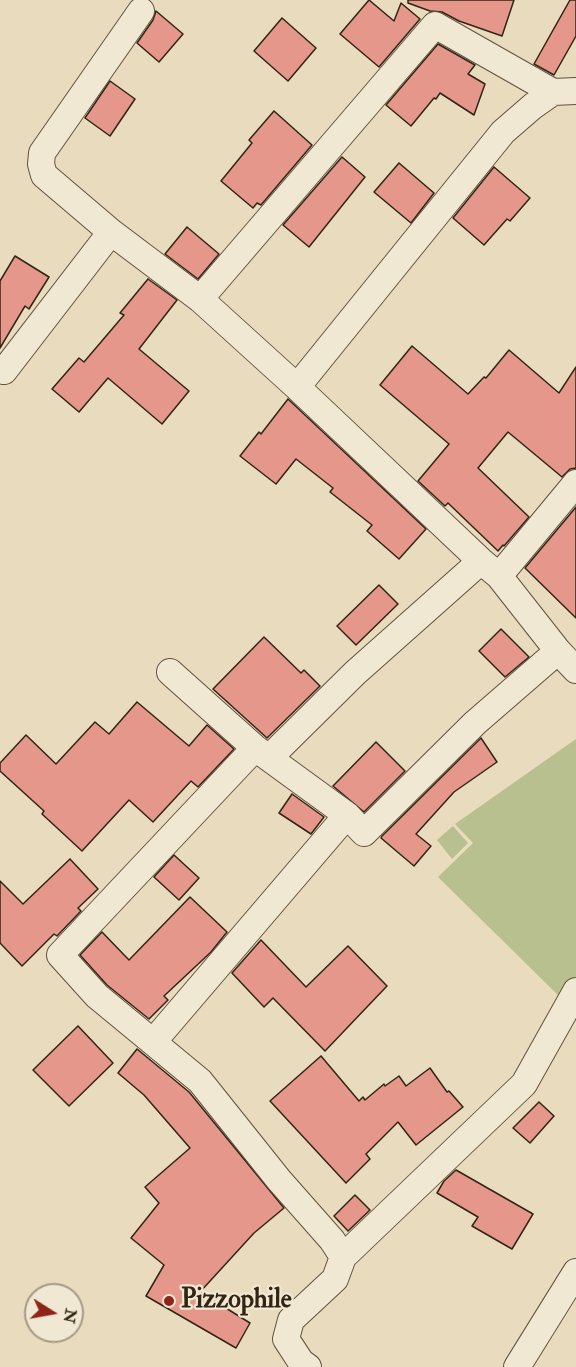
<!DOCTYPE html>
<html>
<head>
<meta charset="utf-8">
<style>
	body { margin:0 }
	#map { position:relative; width:576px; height:1367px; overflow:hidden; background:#e9dbbd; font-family:"IM FELL Double Pica",serif }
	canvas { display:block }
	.north { position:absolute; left:24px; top:1283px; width:60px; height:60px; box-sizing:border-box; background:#f1e8d4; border:2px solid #a59a87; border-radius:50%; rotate:101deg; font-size:16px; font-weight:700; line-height:24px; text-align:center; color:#322514 }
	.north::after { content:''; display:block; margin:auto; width:21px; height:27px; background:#8f2418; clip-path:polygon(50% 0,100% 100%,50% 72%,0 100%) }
</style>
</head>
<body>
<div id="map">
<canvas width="576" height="1367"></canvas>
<div class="north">N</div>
</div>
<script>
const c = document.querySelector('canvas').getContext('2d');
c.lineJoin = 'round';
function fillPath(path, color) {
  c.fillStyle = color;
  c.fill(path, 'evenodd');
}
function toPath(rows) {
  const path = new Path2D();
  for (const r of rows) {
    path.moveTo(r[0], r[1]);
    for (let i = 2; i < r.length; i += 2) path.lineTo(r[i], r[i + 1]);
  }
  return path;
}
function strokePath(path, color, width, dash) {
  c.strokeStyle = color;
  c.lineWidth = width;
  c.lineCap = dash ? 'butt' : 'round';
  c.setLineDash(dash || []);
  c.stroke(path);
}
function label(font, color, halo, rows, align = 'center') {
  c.font = font + ' "IM FELL Double Pica",serif';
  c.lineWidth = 4.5;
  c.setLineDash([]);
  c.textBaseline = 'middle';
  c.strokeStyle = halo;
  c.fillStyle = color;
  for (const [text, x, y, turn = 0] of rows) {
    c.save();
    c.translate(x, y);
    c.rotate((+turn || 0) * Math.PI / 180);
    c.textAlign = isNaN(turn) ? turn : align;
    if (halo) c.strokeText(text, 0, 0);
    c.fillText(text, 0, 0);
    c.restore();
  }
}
fillPath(toPath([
	[576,739,576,990,563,1000,438,877,473,843,455,824],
	[453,826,468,843,452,859,437,840]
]), '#b8c090');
const building = toPath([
	[369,0,394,21,401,3,420,19,379,67,340,34,369,0],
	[408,0,514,0,502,36,459,21,442,12,430,11,408,3,408,0],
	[570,0,576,0,576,36,554,75,534,64,570,0],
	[156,11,183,34,159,62,137,43,153,20,156,11],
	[282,18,316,48,288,81,254,51,282,18],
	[438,44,475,65,468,74,485,84,474,115,440,93,436,99,434,98,411,126,386,105,438,44],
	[110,81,135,99,110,136,85,118,110,81],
	[274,111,312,145,261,205,257,203,253,208,221,181,252,143,249,140,274,111],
	[342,157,365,177,309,247,283,225,342,157],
	[399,163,434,193,411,223,374,192,399,163],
	[494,167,530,198,510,221,507,219,484,245,453,218,494,167],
	[187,227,219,254,198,279,165,254,187,227],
	[15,256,49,277,29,309,25,306,0,348,0,281,15,256],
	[148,279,177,300,139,349,189,391,162,424,108,378,79,412,52,389,79,358,84,362,124,315,120,313,148,279],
	[412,346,468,394,484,377,486,378,509,350,559,393,576,367,576,468,570,469,562,477,508,432,478,468,529,517,504,546,503,545,498,551,448,503,445,506,418,481,449,444,380,385,412,346],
	[288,399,426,529,399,559,367,531,372,525,330,492,333,488,296,459,276,484,240,456,259,432,261,434,288,399],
	[576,507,576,618,525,568,576,507],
	[379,585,398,604,356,645,337,626,379,585],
	[501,629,529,657,505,677,479,651,501,629],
	[264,637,301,673,304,670,320,686,267,738,213,689,264,637],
	[137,702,189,746,207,725,234,749,198,787,191,781,153,822,129,800,82,851,42,814,44,811,0,771,0,763,26,735,56,764,95,722,109,734,137,702],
	[481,738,497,762,454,792,416,834,431,846,414,866,381,838,382,836,481,738],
	[376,742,405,771,364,812,333,786,376,742],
	[292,794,324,817,311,834,279,813,292,794],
	[174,855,199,878,179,900,154,877,174,855],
	[70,859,98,889,78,908,81,911,57,936,54,934,22,966,0,943,0,881,23,904,70,859],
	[190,897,227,932,211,952,164,996,168,1000,149,1019,107,985,80,955,102,932,129,960,190,897],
	[261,940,306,987,348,946,387,986,325,1051,273,998,264,1007,232,973,261,940],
	[78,1026,113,1063,69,1106,33,1070,78,1026],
	[137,1049,189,1092,284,1208,254,1233,200,1292,250,1323,236,1348,146,1296,164,1265,131,1238,159,1203,145,1187,190,1148,144,1095,118,1073,137,1049],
	[321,1056,359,1101,363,1097,365,1100,384,1084,385,1086,399,1076,406,1086,430,1068,447,1092,449,1091,463,1107,416,1145,398,1122,366,1154,370,1159,346,1183,270,1101,321,1056],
	[539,1102,554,1116,530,1143,513,1128,539,1102],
	[456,1170,533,1214,512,1249,472,1226,478,1217,437,1193,444,1181,456,1170],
	[355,1195,370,1210,348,1231,334,1216,355,1195]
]);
fillPath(building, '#e5978b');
strokePath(building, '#322514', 1.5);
const minor = toPath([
	[141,11,42,153,41,164,44,175,111,232,200,299,297,387,481,561,499,576,558,651,576,670],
	[200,299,435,25,553,92],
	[4,371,111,232],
	[297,387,503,132,533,106,553,92,576,91],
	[499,576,576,483],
	[170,672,255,748,347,815],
	[255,748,60,955,97,996,200,1081,279,1180,332,1240,343,1257,335,1279,291,1320,286,1339,301,1362,308,1367],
	[269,758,355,673,481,561],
	[153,1042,347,815,364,833,475,723,558,651],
	[343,1257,524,1084,576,991],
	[517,1367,576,1272]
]);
strokePath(minor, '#60523e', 28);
strokePath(minor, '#f1e8d4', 26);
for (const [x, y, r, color] of [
	[169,1301,6,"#8f2418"]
]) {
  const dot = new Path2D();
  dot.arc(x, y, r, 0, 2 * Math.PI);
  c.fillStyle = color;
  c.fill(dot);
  strokePath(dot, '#f1e8d4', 2);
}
label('bold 26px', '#322514', '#f1e8d4', [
	["Pizzophile",181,1301]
], 'left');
</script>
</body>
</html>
